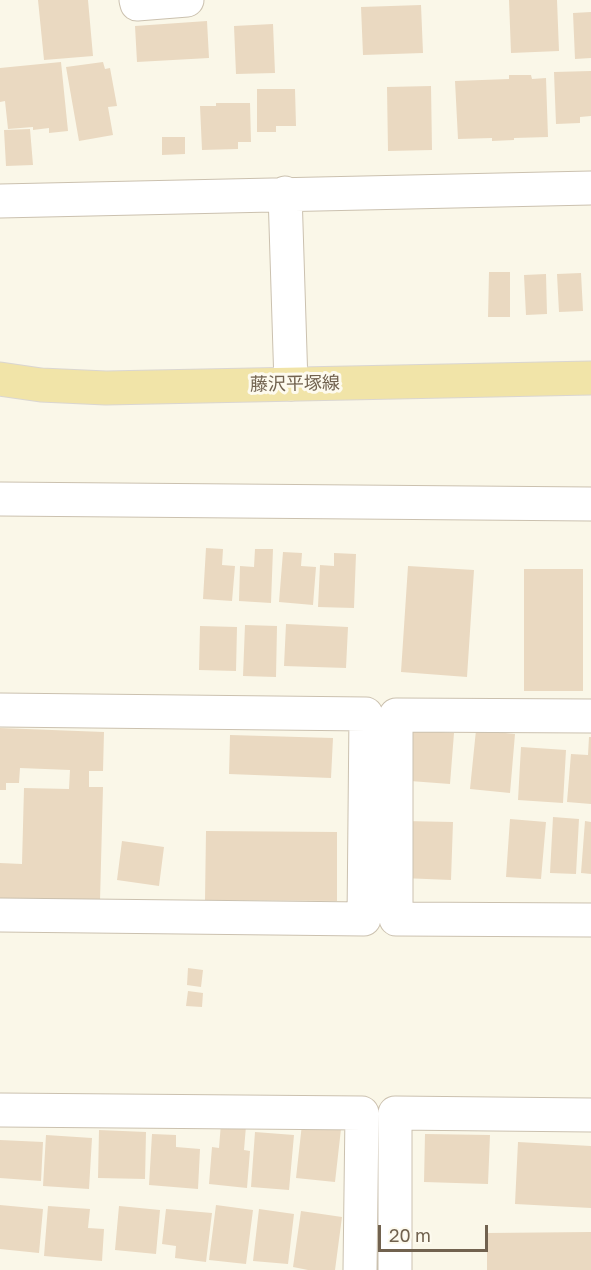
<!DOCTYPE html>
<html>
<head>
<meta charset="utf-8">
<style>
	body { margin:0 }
	#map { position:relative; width:591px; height:1270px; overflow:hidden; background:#faf7e8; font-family:"Golos Text",sans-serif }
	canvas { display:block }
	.scale { position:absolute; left:378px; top:1225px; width:110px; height:27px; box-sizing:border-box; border:3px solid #71624f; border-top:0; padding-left:8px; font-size:18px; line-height:21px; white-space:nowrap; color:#71624f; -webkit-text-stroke:4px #fdfaee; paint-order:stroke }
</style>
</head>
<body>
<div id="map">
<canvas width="591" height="1270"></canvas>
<div class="scale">20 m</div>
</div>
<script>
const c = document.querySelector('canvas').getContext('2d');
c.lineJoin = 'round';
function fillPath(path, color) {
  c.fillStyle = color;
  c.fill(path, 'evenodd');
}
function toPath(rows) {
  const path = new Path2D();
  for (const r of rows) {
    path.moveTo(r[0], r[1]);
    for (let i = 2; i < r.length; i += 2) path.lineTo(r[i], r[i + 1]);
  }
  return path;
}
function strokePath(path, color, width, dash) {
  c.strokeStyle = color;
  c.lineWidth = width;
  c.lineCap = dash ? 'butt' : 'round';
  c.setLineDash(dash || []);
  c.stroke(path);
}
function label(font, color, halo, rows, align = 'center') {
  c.font = font + ' "Golos Text","Noto Sans JP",sans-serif';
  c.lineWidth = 6;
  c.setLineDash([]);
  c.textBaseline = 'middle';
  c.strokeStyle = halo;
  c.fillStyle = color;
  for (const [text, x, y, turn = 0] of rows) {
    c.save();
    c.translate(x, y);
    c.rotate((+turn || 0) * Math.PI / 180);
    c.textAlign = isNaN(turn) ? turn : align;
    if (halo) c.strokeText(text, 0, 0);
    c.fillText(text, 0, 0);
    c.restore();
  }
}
fillPath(toPath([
	[38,0,88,0,93,56,44,60],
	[509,0,557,0,559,51,511,53],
	[421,5,423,53,363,55,361,7],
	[591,12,591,58,575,59,573,13],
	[207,21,209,58,137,62,135,26],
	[273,24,275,73,236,74,234,26],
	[61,62,68,131,49,133,49,128,33,130,33,127,8,129,5,101,0,102,0,68],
	[103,62,105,69,110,68,117,106,108,107,113,135,79,141,66,67],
	[591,71,591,116,580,117,580,123,556,124,554,72],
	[509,75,531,75,532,79,546,78,548,137,514,138,514,140,492,141,492,138,458,139,455,81,509,79],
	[431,86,432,150,388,151,387,87],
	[257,89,295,89,296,126,276,126,276,132,257,132],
	[216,103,250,103,251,142,238,142,238,149,202,150,200,106,216,106],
	[30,129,33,165,6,166,4,130],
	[162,137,185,137,185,154,162,155],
	[489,272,510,272,510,317,488,317],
	[581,273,583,311,559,312,557,274],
	[546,274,547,314,526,315,524,275],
	[206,548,223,549,222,565,235,566,232,601,203,599],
	[255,549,273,549,271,603,239,601,240,566,254,567],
	[283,552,302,553,301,566,316,567,313,605,279,602],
	[334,553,356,554,354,608,318,607,320,565,334,566],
	[408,566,474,570,467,677,401,672],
	[524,569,583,569,583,691,524,691],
	[286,624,348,627,346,668,284,666],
	[245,625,277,626,276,677,243,676],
	[200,626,237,627,236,671,199,670],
	[0,728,104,732,103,771,89,771,89,787,103,787,100,901,0,898,0,863,22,864,24,788,69,789,70,770,20,768,19,783,6,783,6,790,0,790],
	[413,730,454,733,450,784,410,781],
	[476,730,515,734,510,793,470,789],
	[230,735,333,738,331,778,229,774],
	[589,737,591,737,591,804,567,802,571,754,588,755],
	[521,747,566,750,563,803,518,800],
	[553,817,579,819,576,874,550,873],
	[510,819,546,822,541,879,506,877],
	[404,821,453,822,451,880,402,878],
	[585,821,591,822,591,874,581,873],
	[206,831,337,832,337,901,205,900],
	[122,841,164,847,159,886,117,880],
	[188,968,203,970,201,987,187,985],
	[188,991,203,993,202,1007,186,1006],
	[221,1123,246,1126,244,1150,250,1151,247,1188,209,1184,212,1147,219,1148],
	[302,1124,341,1129,335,1182,296,1178],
	[99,1130,146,1132,145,1179,98,1178],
	[255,1132,294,1135,289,1190,251,1187],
	[152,1134,176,1135,176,1147,200,1149,198,1189,149,1185],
	[425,1134,490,1135,488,1184,424,1182],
	[46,1135,92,1138,89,1189,43,1186],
	[0,1140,43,1142,41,1181,0,1178],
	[518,1142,591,1146,591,1208,515,1204],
	[0,1205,43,1209,39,1253,0,1249],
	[216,1205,253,1210,246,1264,209,1260],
	[48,1206,90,1209,88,1228,104,1229,102,1261,44,1256],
	[119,1206,160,1210,156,1254,115,1250],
	[166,1209,212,1213,206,1262,175,1258,176,1246,162,1244],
	[259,1209,294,1214,288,1264,253,1261],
	[301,1211,342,1217,335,1270,308,1270,293,1267],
	[591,1232,591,1270,487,1270,487,1233]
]), '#ead9c1');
const minor = toPath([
	[136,0,137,4,187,0],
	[285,193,291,384],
	[0,201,591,188],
	[0,499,591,504],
	[0,710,366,714,364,919,0,915],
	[591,716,396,715,396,919,591,920],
	[0,1110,362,1113,360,1270],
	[395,1270,395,1113,591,1115]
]);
const major = toPath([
	[0,379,41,385,106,388,591,378]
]);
strokePath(minor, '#cbc1af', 35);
strokePath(major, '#dad6d1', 35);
strokePath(minor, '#fff', 33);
strokePath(major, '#f1e4a8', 33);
label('18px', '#71624f', '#fdfaee', [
	["藤沢平塚線",295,384,-1]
]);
</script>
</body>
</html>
